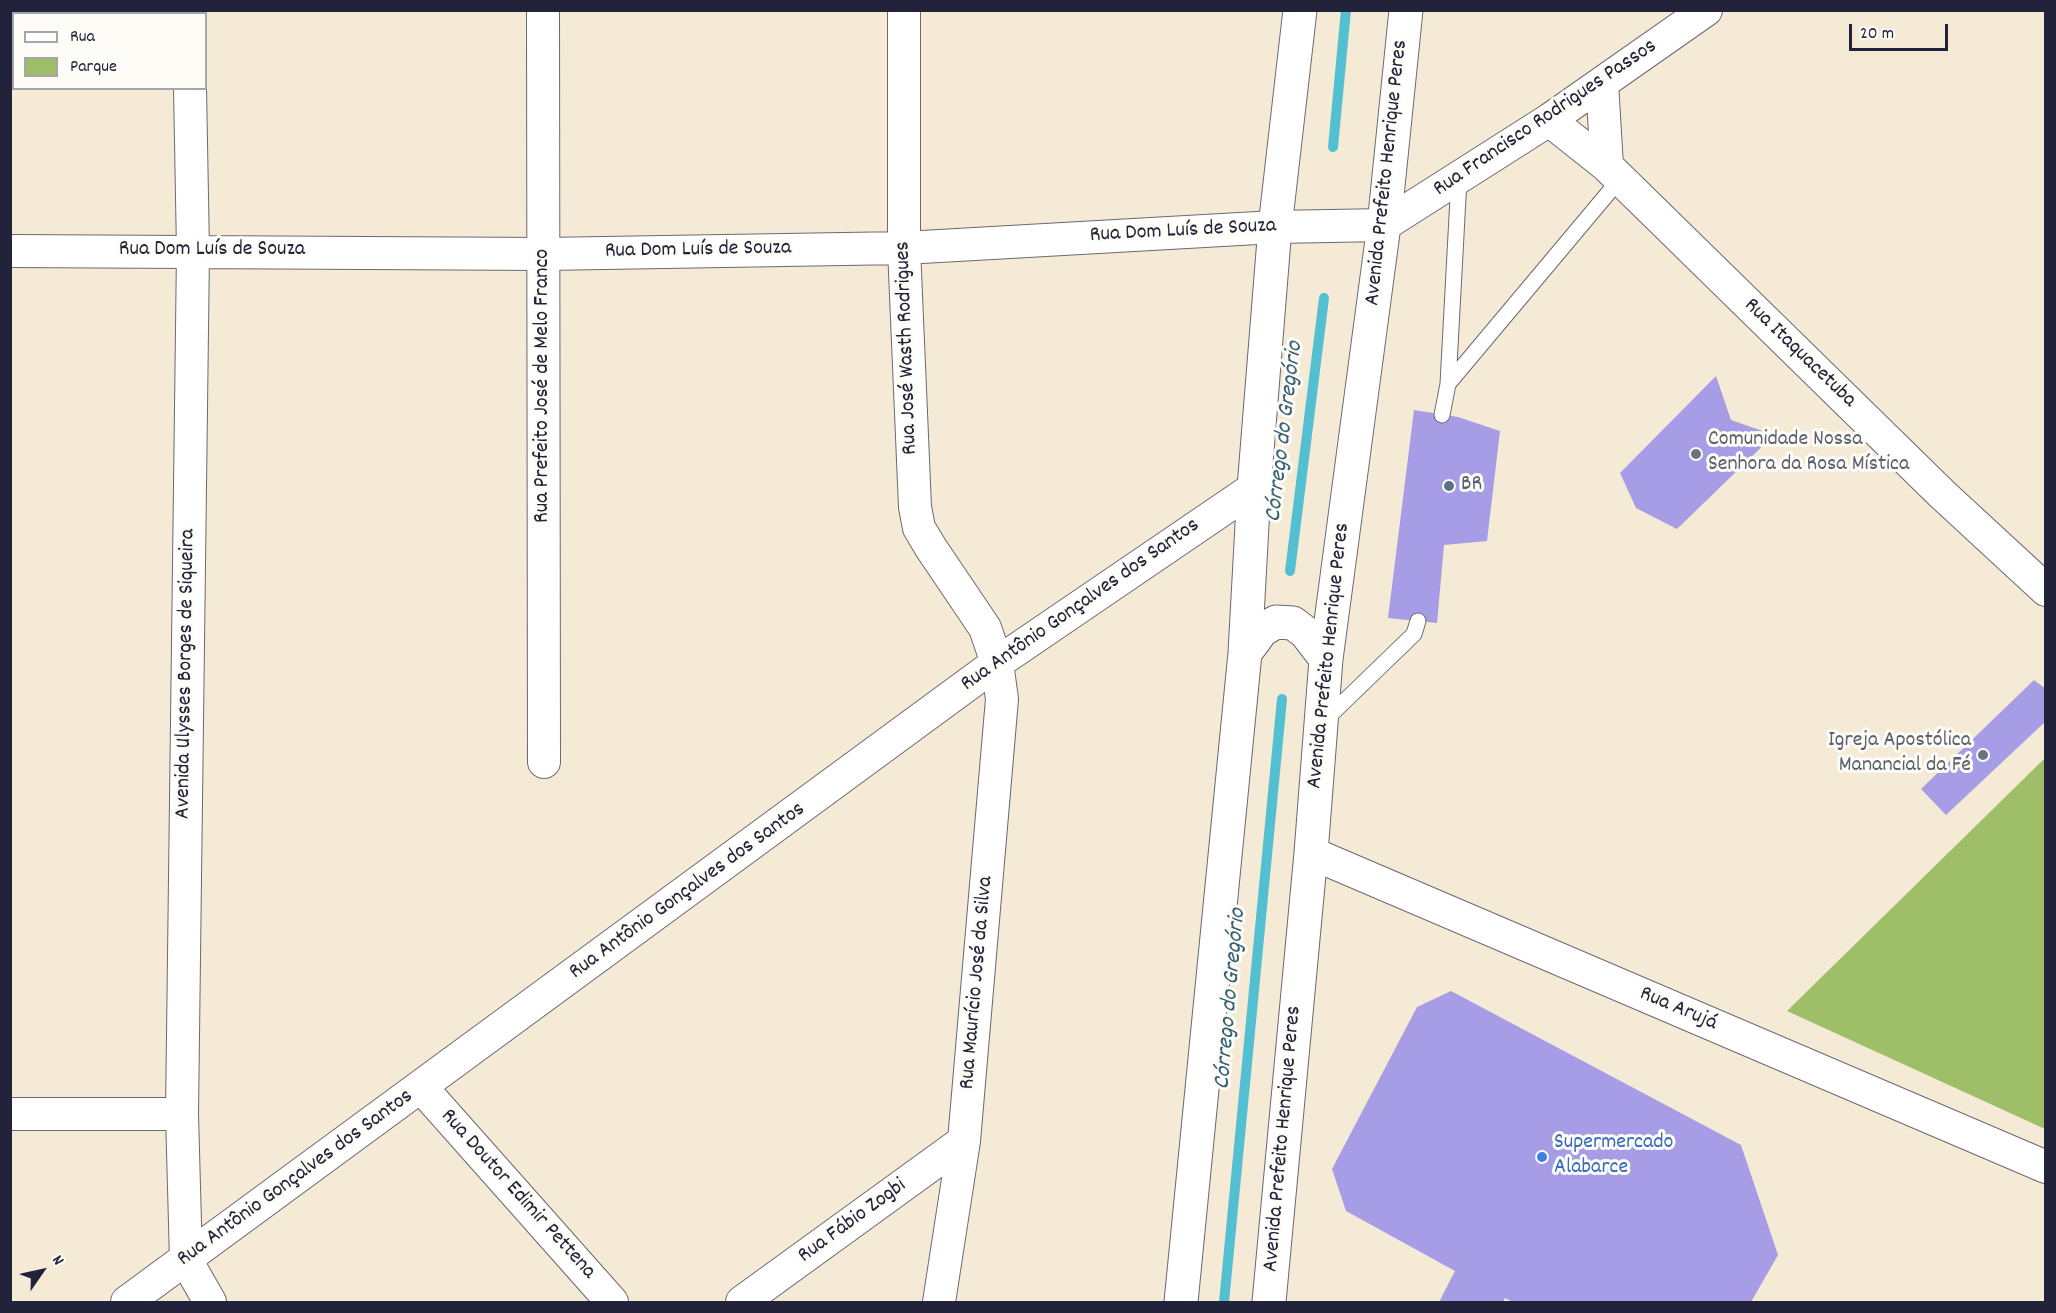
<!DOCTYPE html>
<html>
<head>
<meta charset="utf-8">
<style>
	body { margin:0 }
	#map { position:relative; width:2056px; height:1313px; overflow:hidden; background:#f5ead6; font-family:Dekko,sans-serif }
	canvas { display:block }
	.frame { position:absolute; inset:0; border:12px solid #22223b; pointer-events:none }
	.legend { position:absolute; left:12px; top:12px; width:195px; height:78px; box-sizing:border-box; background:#fdfcf7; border:2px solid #a5a5ac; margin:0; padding:8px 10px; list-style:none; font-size:18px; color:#22223b }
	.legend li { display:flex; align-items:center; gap:12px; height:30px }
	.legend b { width:30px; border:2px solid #a5a5ac }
	.north { position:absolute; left:12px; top:1241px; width:60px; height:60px; -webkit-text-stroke:4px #fdfcf7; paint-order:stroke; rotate:56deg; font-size:16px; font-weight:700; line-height:24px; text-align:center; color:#22223b }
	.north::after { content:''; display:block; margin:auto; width:21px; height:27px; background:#22223b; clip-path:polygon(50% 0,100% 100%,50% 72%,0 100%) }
	.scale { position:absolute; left:1849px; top:24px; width:99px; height:27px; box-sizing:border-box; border:3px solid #22223b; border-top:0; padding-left:8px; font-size:18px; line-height:21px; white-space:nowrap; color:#22223b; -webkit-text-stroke:4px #fdfcf7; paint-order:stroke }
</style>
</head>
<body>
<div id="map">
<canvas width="2056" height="1313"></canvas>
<div class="frame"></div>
<ul class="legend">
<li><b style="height:8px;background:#fff"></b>Rua</li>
<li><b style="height:16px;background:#9ebf68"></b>Parque</li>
</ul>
<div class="north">N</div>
<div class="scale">20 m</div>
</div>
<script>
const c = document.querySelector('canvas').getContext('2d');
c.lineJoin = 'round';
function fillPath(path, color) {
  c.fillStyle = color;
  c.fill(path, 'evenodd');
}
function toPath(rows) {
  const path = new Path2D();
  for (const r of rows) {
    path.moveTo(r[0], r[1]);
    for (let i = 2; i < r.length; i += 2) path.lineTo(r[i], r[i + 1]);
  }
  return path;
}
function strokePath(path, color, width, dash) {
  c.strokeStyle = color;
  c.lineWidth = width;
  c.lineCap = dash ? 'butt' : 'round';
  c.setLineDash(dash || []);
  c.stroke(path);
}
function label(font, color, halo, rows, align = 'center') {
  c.font = font + ' Dekko,sans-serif';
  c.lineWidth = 6;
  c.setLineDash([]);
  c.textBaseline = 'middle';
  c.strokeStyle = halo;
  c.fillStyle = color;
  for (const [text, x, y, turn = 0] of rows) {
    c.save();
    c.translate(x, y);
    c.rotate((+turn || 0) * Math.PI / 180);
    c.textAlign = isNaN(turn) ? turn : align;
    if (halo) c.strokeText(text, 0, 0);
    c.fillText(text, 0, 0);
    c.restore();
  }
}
fillPath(toPath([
	[2045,758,2045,1129,1787,1011]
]), '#9ebf68');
strokePath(toPath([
	[1333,147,1346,10],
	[1290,571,1324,298],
	[1224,1302,1282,699]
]), '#55bfd2', 10);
fillPath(toPath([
	[1716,376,1731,420,1774,435,1677,529,1636,508,1620,473],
	[1414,410,1458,417,1500,431,1487,541,1444,545,1437,623,1388,618],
	[2034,680,2046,689,2046,721,1946,815,1921,789],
	[1451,991,1741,1145,1778,1255,1751,1302,1513,1302,1505,1298,1503,1302,1439,1302,1455,1271,1346,1211,1332,1169,1417,1007]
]), '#a79de6');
const lane = toPath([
	[1448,384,1620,179],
	[1442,415,1448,384,1459,179],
	[1325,720,1414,634,1418,621]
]);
const street = toPath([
	[188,10,188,14],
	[543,10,544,762],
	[904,10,904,248,915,507,919,528,931,548,985,628,997,663,1002,699,964,1141,939,1302],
	[1602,83,1607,166],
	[190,88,193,251,182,1114,186,1260,210,1302],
	[1549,120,1607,166,1942,494,2046,590],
	[10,251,544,254,904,248,1275,227,1384,225,1549,120,1706,10],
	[1311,853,2046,1167],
	[422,1088,612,1302],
	[10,1114,182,1114],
	[127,1302,997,663,1254,488],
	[742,1302,964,1141]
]);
const highway = toPath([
	[1245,653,1262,630,1276,622,1293,623,1306,633,1326,659],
	[1181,1302,1245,653,1254,488,1275,227,1300,10],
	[1269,1302,1311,853,1326,659,1384,225,1406,10]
]);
strokePath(lane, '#6c6871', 17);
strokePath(street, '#6c6871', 34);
strokePath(highway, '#6c6871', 35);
strokePath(lane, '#fff', 15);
strokePath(street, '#fff', 32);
strokePath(highway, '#fff', 33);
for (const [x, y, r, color] of [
	[1696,454,6,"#6b7280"],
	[1449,486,6,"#5c6f8a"],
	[1983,755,6,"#6b7280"],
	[1542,1157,6,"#3f7fe0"]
]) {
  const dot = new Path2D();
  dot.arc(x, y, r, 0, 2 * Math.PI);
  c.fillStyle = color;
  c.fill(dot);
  strokePath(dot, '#fdfcf7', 2);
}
label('22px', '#22223b', '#fdfcf7', [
	["Rua Francisco Rodrigues Passos",1546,119,-34],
	["Avenida Prefeito Henrique Peres",1388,173,-84],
	["Rua Dom Luís de Souza",1183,232,-3],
	["Rua Dom Luís de Souza",212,251],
	["Rua Dom Luís de Souza",698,251,-1],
	["Rua José Wasth Rodrigues",908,348,-92],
	["Rua Itaquacetuba",1799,354,44],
	["Rua Prefeito José de Melo Franco",544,386,-90],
	["Rua Antônio Gonçalves dos Santos",1081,606,-35],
	["Avenida Prefeito Henrique Peres",1330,656,-84],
	["Avenida Ulysses Borges de Siqueira",187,674,-89],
	["Rua Antônio Gonçalves dos Santos",688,892,-36],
	["Rua Maurício José da Silva",978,983,-85],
	["Rua Arujá",1678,1010,23],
	["Avenida Prefeito Henrique Peres",1284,1139,-85],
	["Rua Antônio Gonçalves dos Santos",296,1179,-36],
	["Rua Doutor Edimir Pettena",517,1195,48],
	["Rua Fábio Zogbi",853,1222,-36]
]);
label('22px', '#5b616d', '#fdfcf7', [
	["Comunidade Nossa",1708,441],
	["Senhora da Rosa Mística",1708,466],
	["Igreja Apostólica",1971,742,"right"],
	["Manancial da Fé",1971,767,"right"]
], 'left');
label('22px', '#4e5e75', '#fdfcf7', [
	["BR",1461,486]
], 'left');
label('22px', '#366cbe', '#fdfcf7', [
	["Supermercado",1554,1144],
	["Alabarce",1554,1169]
], 'left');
label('italic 24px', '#366177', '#fdfcf7', [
	["Córrego do Gregório",1286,432,-83],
	["Córrego do Gregório",1232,999,-85]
]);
</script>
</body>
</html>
